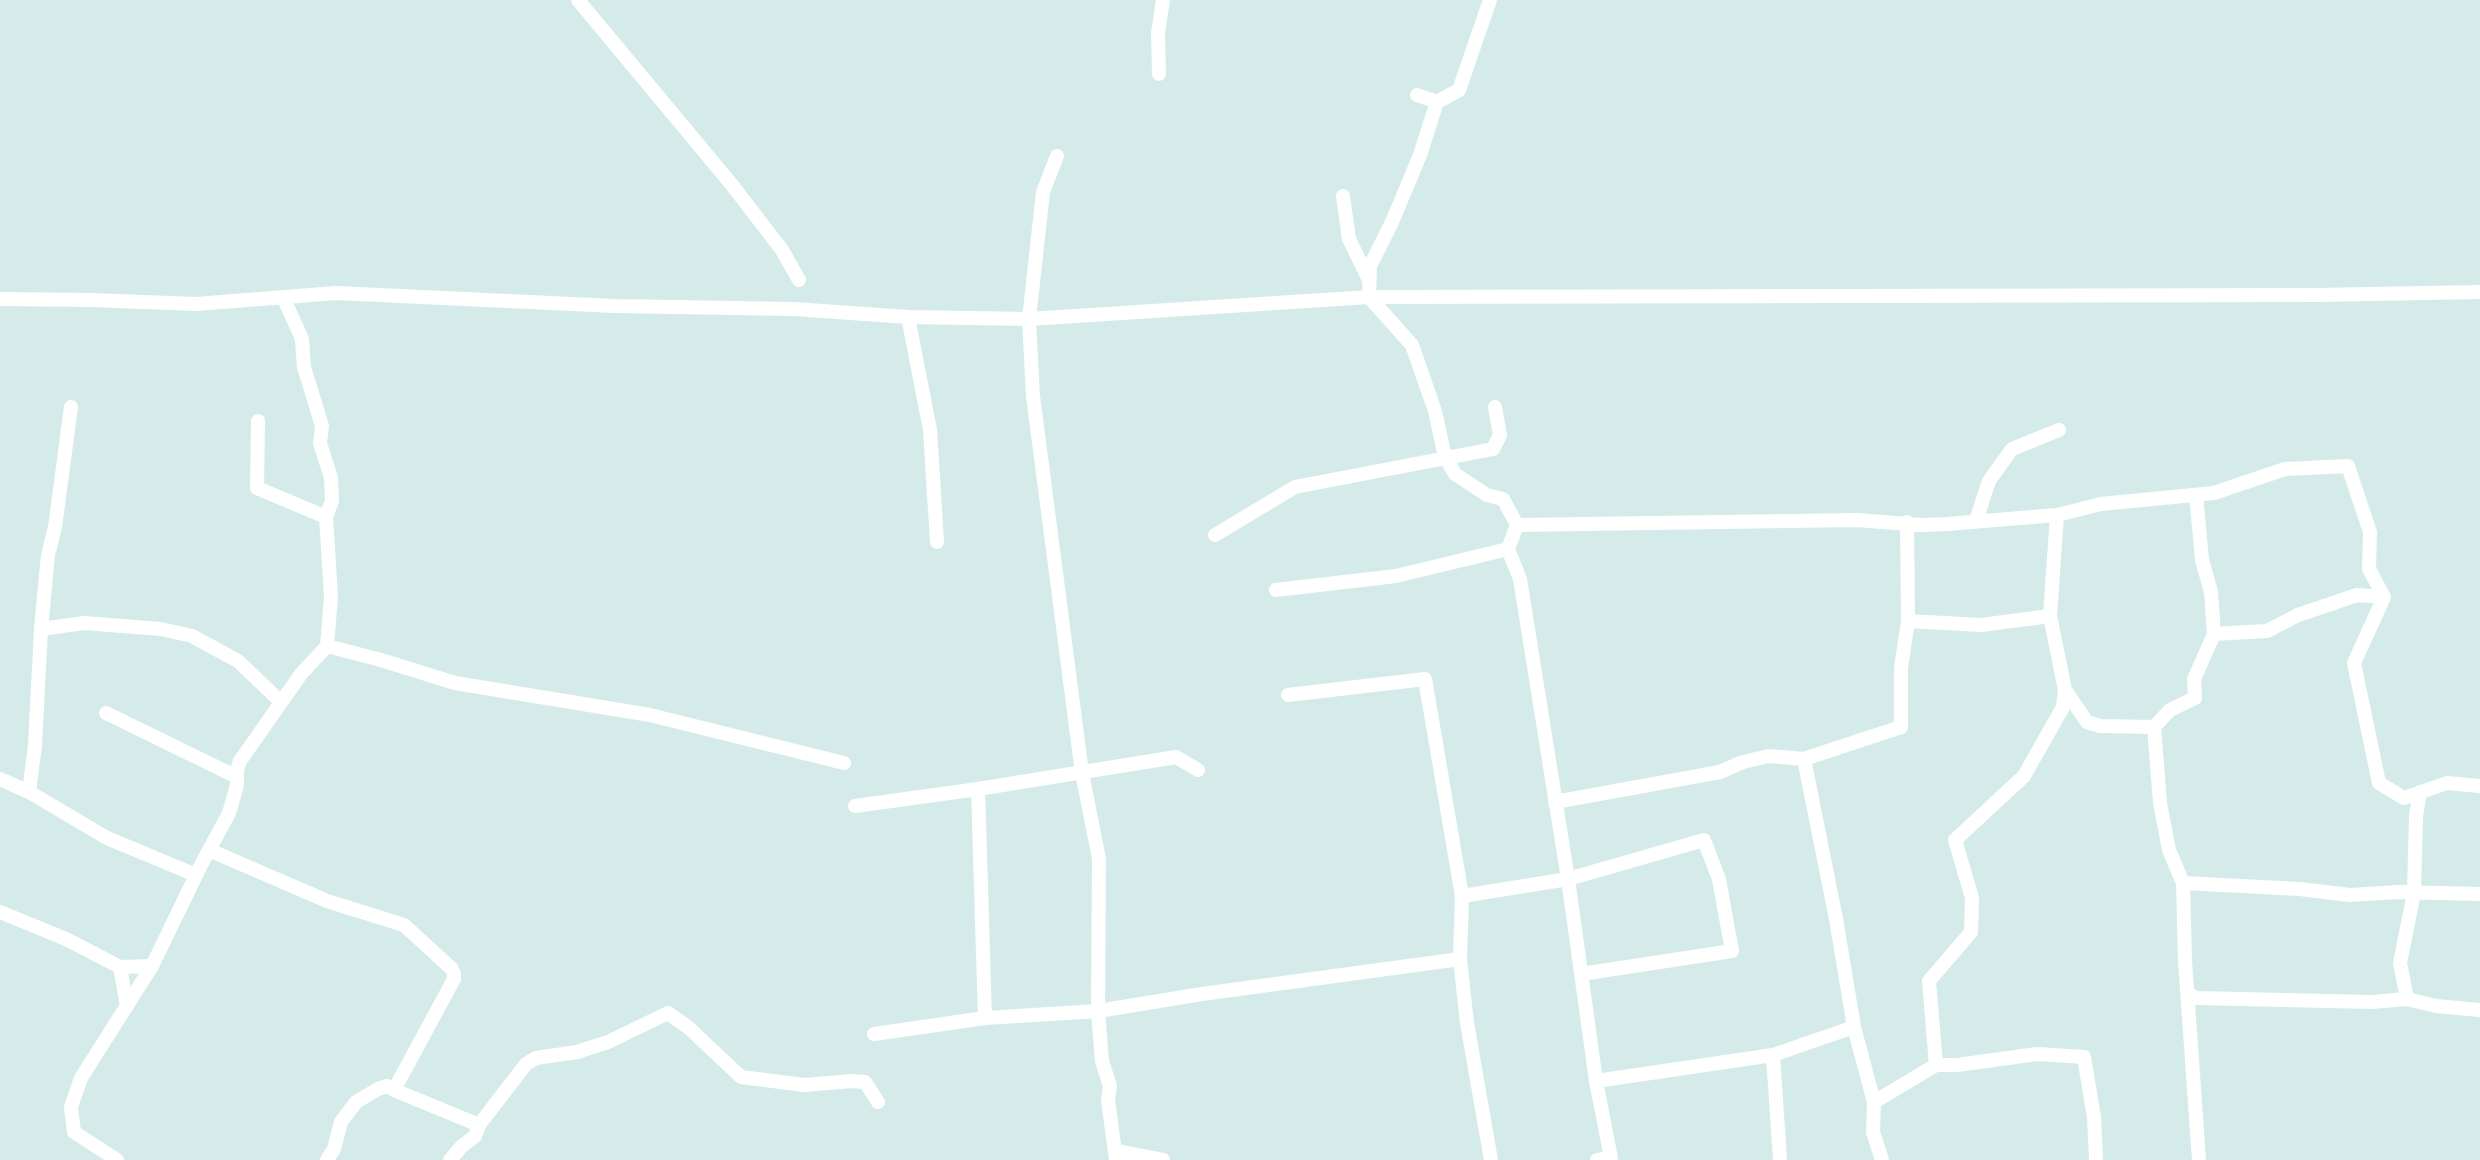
<!DOCTYPE html>
<html>
<head>
<meta charset="utf-8">
<style>
	body { margin:0 }
	canvas { display:block; background:#d5ebe9 }
</style>
</head>
<body>
<canvas width="2480" height="1160"></canvas>
<script>
const c = document.querySelector('canvas').getContext('2d');
c.lineJoin = 'round';
function toPath(rows) {
  const path = new Path2D();
  for (const r of rows) {
    path.moveTo(r[0], r[1]);
    for (let i = 2; i < r.length; i += 2) path.lineTo(r[i], r[i + 1]);
  }
  return path;
}
function strokePath(path, color, width, dash) {
  c.strokeStyle = color;
  c.lineWidth = width;
  c.lineCap = dash ? 'butt' : 'round';
  c.setLineDash(dash || []);
  c.stroke(path);
}
strokePath(toPath([
	[578,0,732,185,782,250,799,280],
	[1159,74,1158,33,1163,0],
	[1417,95,1437,102,1459,90,1490,0],
	[1437,102,1420,155,1392,222,1370,266,1369,297,1412,345,1435,411,1445,457,1455,474,1487,495,1503,499,1517,525,1508,549,1520,579,1568,879,1596,1081,1611,1158,1597,1160],
	[1057,156,1043,192,1029,319,1033,396,1082,773,1099,859,1098,1011,1102,1061,1110,1086,1108,1100,1116,1160],
	[1343,196,1349,239,1369,280],
	[0,299,91,300,196,304,336,293,615,306,794,309,908,317,1029,319,1369,297,2317,295,2480,292],
	[908,317,930,430,937,542],
	[258,421,257,488,326,517],
	[2196,495,2202,560,2211,592,2214,634,2194,679,2195,698,2170,710,2154,727,2160,803,2169,850,2183,883,2185,961,2199,1160],
	[2057,515,2050,616,2065,690,2087,722,2100,726,2154,727],
	[1976,521,1989,481,2012,449,2059,430],
	[1517,525,1857,520,1921,525,1947,524,2057,515,2101,504,2214,493,2285,469,2348,466,2370,532,2369,569,2384,597,2354,663,2379,783,2404,798,2447,783,2480,786],
	[1215,535,1295,487,1493,449,1500,435,1495,407],
	[1276,590,1396,576,1508,549],
	[1908,621,1981,625,2050,616],
	[41,629,84,623,161,629,192,636,238,661,281,702],
	[2214,634,2267,631,2298,615,2357,595,2384,597],
	[327,646,381,660,455,683,650,715,844,763],
	[1288,695,1425,679,1462,896],
	[106,713,237,777],
	[1804,759,1836,919,1854,1027,1874,1102,1873,1132,1882,1160],
	[0,779,29,792,107,838,196,875],
	[978,789,985,1018],
	[29,792,35,745,41,629,48,555,55,527,71,407],
	[1555,802,1720,772,1743,762,1769,756,1804,759,1901,727,1901,668,1908,621,1907,522],
	[855,806,978,789,1176,757,1198,770],
	[209,850,327,901,404,925,452,969,454,974,454,979,394,1090,387,1086,378,1089,356,1102,341,1122,334,1149,327,1160],
	[2183,883,2300,889,2350,895,2399,892,2480,894],
	[0,912,66,939,120,967,152,966],
	[1460,959,1467,1023,1491,1160],
	[120,967,127,1006],
	[2188,994,2196,998,2372,1002,2407,999,2436,1006,2480,1010],
	[2407,999,2400,963,2414,893,2416,816,2420,792],
	[874,1034,985,1018,1098,1011,1202,994,1460,959,1462,896,1568,879,1704,840,1719,879,1732,951,1581,974],
	[1773,1055,1780,1160],
	[1936,1065,1929,981,1971,932,1972,898,1955,840,2024,776,2063,707,2065,690],
	[1596,1081,1773,1055,1854,1027],
	[394,1090,479,1125],
	[1874,1102,1936,1065,1957,1065,2037,1054,2084,1057,2094,1117,2096,1160],
	[1116,1151,1163,1160],
	[117,1160,74,1132,71,1107,81,1078,152,966,201,865,229,813,237,785,237,770,240,761,301,674,327,646,331,597,326,517,332,501,331,478,320,443,322,426,304,367,302,339,284,299],
	[450,1160,461,1147,475,1136,479,1125,526,1064,536,1058,577,1052,608,1042,668,1013,689,1028,741,1077,805,1085,851,1081,865,1082,878,1102]
]), '#fff', 14);
</script>
</body>
</html>
